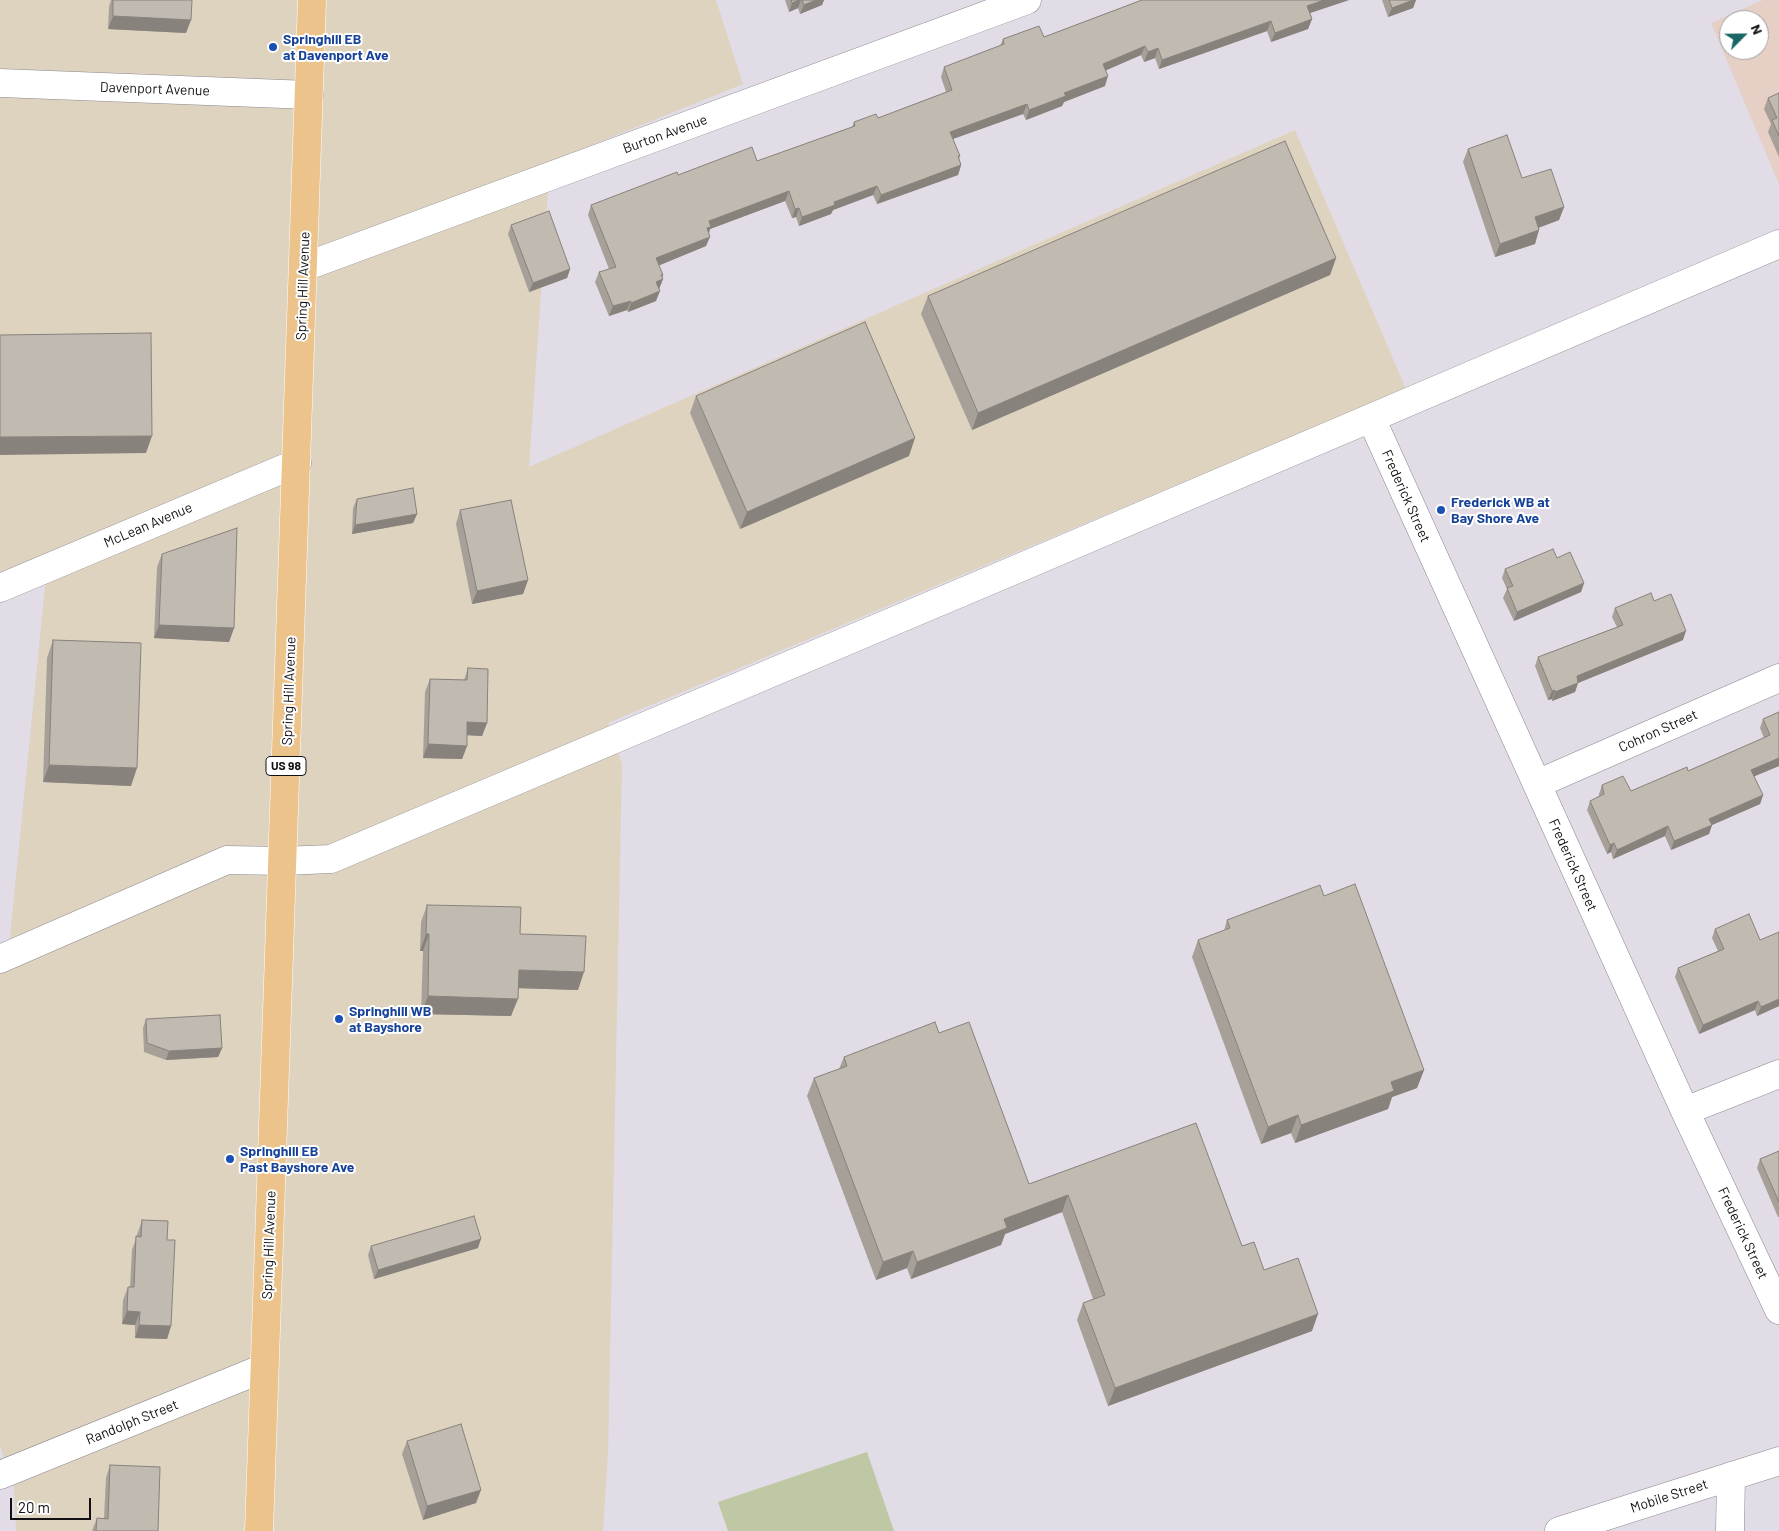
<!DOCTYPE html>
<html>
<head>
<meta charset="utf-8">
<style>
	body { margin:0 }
	#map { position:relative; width:1779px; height:1531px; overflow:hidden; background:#e1dce6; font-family:Barlow,sans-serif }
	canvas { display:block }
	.north { position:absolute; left:1719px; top:10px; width:50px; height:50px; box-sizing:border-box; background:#fff; border:1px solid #a09fa1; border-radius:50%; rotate:67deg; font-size:14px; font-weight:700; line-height:20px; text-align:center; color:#121013 }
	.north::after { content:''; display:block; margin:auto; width:18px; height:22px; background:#186664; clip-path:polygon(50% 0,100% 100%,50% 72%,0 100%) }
	.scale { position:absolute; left:10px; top:1498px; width:81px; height:22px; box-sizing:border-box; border:2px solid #121013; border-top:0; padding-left:6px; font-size:15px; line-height:18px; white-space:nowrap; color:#121013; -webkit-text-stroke:4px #fff; paint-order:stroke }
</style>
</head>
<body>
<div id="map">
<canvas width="1779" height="1531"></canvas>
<div class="north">N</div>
<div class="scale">20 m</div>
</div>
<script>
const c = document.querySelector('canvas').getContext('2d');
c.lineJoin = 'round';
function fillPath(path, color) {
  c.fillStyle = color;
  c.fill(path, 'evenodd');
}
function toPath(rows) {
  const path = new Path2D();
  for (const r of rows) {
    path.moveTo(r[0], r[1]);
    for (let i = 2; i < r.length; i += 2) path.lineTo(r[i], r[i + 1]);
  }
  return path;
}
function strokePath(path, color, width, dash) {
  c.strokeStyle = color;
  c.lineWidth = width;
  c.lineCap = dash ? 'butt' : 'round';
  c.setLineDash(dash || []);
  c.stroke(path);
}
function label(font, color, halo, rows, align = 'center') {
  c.font = font + ' Barlow,sans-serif';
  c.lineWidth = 4;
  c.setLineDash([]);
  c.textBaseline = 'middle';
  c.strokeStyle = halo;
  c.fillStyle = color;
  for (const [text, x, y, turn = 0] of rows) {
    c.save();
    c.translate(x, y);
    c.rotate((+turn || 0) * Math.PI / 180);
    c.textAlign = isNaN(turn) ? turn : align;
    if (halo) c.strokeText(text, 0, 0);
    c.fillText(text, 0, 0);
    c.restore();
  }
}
fillPath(toPath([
	[0,0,716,0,743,84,550,162,529,467,1295,130,1406,389,608,723,622,764,608,1453,603,1531,16,1531,14,1488,0,1446,0,970,7,967,48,557,0,576]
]), '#ded3bf');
fillPath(toPath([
	[1763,0,1779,0,1779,184,1711,23],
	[1729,20,1759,20,1759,50,1729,50]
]), '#e6cfc4');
fillPath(toPath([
	[867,1452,894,1531,728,1531,718,1502]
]), '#bfc8a4');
const minor = toPath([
	[0,83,309,95],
	[304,267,1027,0],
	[1371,418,1685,1111,1779,1310],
	[0,588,297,463],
	[1537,784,1779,678],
	[0,959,227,860,283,861,331,859,998,577,1779,244],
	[1685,1111,1779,1074],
	[0,1475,264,1368],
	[1559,1531,1779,1461],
	[1730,1531,1731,1476]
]);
const major = toPath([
	[259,1531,312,0]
]);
strokePath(minor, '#8b8790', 29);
strokePath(major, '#fff', 29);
strokePath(minor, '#fff', 28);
strokePath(major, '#ecc38b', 28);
fillPath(toPath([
	[111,0,192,0,186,33,108,29,109,7],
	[785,0,824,0,822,5,800,14,798,8,789,12],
	[1142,0,1349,0,1310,13,1312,19,1308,29,1271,42,1267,31,1159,69,1155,58,1144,62,1141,55,1106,70,1105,86,1064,102,1062,106,1026,120,1023,114,953,139,960,156,959,159,961,165,958,175,877,204,873,195,833,210,831,214,799,226,796,217,792,218,785,201,710,229,706,246,659,265,663,279,659,289,656,301,628,312,627,310,609,316,595,282,599,272,609,269,588,215,591,205,678,175,757,161,852,127,854,122,878,118,946,92,941,77,944,67,1000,46,1003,39,1044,37],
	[1382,0,1416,0,1413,8,1388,17],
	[1779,93,1779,157,1768,132,1771,124,1764,109,1768,98],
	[1468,149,1522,178,1564,207,1559,220,1538,228,1535,244,1495,257,1463,162],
	[511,225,570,269,567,278,529,292,508,234],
	[1336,258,1330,275,972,430,921,314,928,296],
	[696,396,909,456,740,529,690,413],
	[357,499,417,514,413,523,352,534,353,508],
	[460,510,528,580,523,594,472,604,456,524],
	[162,554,234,628,229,642,154,638,157,567],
	[1557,558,1584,583,1581,592,1514,621,1503,598,1507,589,1502,578,1505,569],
	[1654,601,1683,640,1578,683,1575,692,1552,701,1552,699,1548,700,1535,666,1538,657,1617,627,1612,617,1615,608],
	[53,640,131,786,43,782,47,658],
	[468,668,487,723,482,736,467,735,467,746,462,759,423,758,425,692,430,679,464,680],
	[1779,712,1779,766,1754,776,1763,795,1760,804,1712,825,1709,834,1671,850,1665,836,1613,859,1611,852,1607,854,1587,810,1590,801,1599,796,1599,794,1602,785,1631,791,1688,771,1764,738,1760,728,1763,719],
	[1324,896,1424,1070,1417,1088,1392,1097,1388,1109,1295,1143,1291,1133,1261,1144,1192,957,1198,940,1224,931,1227,920],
	[427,905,520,934,578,990,518,988,511,1016,421,1014,423,951,420,951,421,922],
	[1715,929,1760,940,1779,1006,1757,1016,1755,1010,1699,1034,1675,977,1678,968,1718,951,1712,938],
	[146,1019,222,1048,218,1057,166,1060,144,1052,143,1028],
	[939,1033,1029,1184,1242,1246,1264,1270,1312,1331,1108,1406,1077,1320,1083,1303,1093,1299,1062,1212,1005,1234,1001,1245,911,1279,907,1268,876,1280,807,1096,814,1078,839,1069,844,1057],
	[1779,1151,1779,1217,1778,1217,1757,1168,1760,1159],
	[142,1220,167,1240,171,1326,167,1339,135,1338,135,1325,122,1324,123,1300,128,1287,130,1287,132,1250],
	[371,1246,478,1248,374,1279,368,1255],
	[407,1441,476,1503,423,1520,402,1454],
	[110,1465,158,1531,92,1531,97,1518,104,1518,106,1478]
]), '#a6a098');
fillPath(toPath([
	[799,0,801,0,798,8,789,12,792,3],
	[816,0,824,0,822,5,800,14,804,5],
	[1324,0,1349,0,1304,15,1307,6],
	[1413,0,1416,0,1413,8,1388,17,1392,8],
	[113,16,191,20,186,33,108,29],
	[1312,19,1308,29,1271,42,1275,33],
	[1271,21,1267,31,1159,69,1162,60],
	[1145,46,1141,55,1100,73,1103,64],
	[1158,48,1155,58,1144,62,1148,52],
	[1108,76,1105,86,1064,102,1062,106,1026,120,1029,110,1064,93],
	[1027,104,1023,114,947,141,950,132],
	[961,165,958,175,877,204,881,195],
	[877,186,873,195,833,210,831,214,799,226,802,217,834,202],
	[789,191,785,201,710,229,708,236,703,238,709,221],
	[1564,207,1559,220,1530,231,1535,217],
	[799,208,796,217,792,218,795,209],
	[1539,230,1535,244,1495,257,1500,244],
	[710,237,706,246,653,268,656,258],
	[1336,258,1330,275,972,430,978,413],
	[570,269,567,278,529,292,533,283],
	[661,275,663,275,661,280,663,279,659,289,653,292,656,282],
	[660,291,656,301,628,312,631,303],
	[631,301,627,310,609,316,613,306],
	[152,436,146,453,0,455,0,437],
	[915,438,909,456,740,529,747,512],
	[417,514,413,523,352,534,355,525],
	[528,580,523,594,472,604,477,591],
	[1584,583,1581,592,1514,621,1517,612],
	[159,625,234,628,229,642,154,638],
	[1686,631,1683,640,1578,683,1575,692,1552,701,1555,692,1577,676],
	[1555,690,1552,699,1548,700,1552,691],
	[467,722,487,723,482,736,463,735],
	[428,744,467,746,462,759,423,758],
	[1779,758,1779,766,1748,779,1751,770],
	[49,765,137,768,131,786,43,782],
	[1763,795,1760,804,1712,825,1709,834,1671,850,1674,841,1709,819],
	[1668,826,1665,836,1613,859,1617,850],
	[1614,843,1611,852,1607,854,1610,845],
	[426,934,429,934,423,951,420,951],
	[519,970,584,972,578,990,512,988],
	[428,996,518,999,511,1016,421,1014],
	[1779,999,1779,1006,1757,1016,1761,1007],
	[1758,1001,1755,1010,1699,1034,1703,1025],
	[222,1048,218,1057,166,1060,169,1051],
	[1424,1070,1417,1088,1392,1097,1388,1109,1295,1143,1301,1125,1391,1082],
	[1298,1115,1291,1133,1261,1144,1268,1127],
	[1068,1195,1062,1212,1005,1234,1001,1245,911,1279,917,1262,1004,1219],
	[481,1239,478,1248,374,1279,378,1270],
	[913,1251,907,1268,876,1280,883,1262],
	[127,1311,140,1312,135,1325,122,1324],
	[1318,1314,1312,1331,1108,1406,1115,1388],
	[139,1325,171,1326,167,1339,135,1338],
	[481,1490,476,1503,423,1520,427,1506]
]), '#87827c');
const building = toPath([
	[113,0,192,0,191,20,113,16,113,0],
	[791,0,799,0,792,3,791,0],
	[802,0,816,0,804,5,802,0],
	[1142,0,1324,0,1307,6,1312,19,1275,33,1271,21,1162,60,1158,48,1148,52,1145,46,1103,64,1108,76,1064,93,1066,96,1029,110,1027,104,950,132,960,156,958,156,961,165,881,195,877,186,834,202,835,205,802,217,799,208,795,209,789,191,709,221,711,227,707,228,710,237,656,258,663,275,661,275,663,279,656,282,660,291,631,303,631,301,613,306,599,272,616,267,591,205,677,172,678,175,752,147,757,161,855,126,854,122,876,114,878,118,952,90,944,67,1004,44,1003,39,1039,26,1044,37,1142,0],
	[1389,0,1413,0,1392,8,1389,0],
	[1779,93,1779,136,1772,120,1777,118,1768,98,1779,93],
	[1507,135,1522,178,1551,169,1564,207,1535,217,1539,230,1500,244,1468,149,1507,135],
	[1285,141,1336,258,978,413,928,296,1285,141],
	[549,211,570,269,533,283,511,225,549,211],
	[865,322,915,438,747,512,696,396,865,322],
	[151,333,152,436,0,437,0,335,151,333],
	[413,488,417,514,355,525,357,499,413,488],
	[511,500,528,580,477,591,460,510,511,500],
	[237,528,234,628,159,625,162,554,237,528],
	[1553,549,1557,558,1570,552,1584,583,1517,612,1507,588,1513,586,1505,569,1553,549],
	[1651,593,1654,601,1671,594,1686,631,1577,676,1578,683,1555,692,1555,690,1552,691,1538,657,1623,625,1615,608,1651,593],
	[53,640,141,643,137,768,49,765,53,640],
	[468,668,488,669,487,723,467,722,467,746,428,744,430,679,467,680,468,668],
	[1779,712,1779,758,1751,770,1763,795,1709,819,1712,825,1674,841,1668,826,1617,850,1614,843,1610,845,1590,801,1604,794,1602,785,1623,776,1631,791,1687,767,1688,771,1770,735,1763,719,1779,712],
	[1355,884,1424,1070,1391,1082,1394,1091,1301,1125,1298,1115,1268,1127,1198,940,1230,928,1227,920,1320,885,1324,896,1355,884],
	[427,905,521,907,520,934,586,936,584,972,519,970,518,999,428,996,429,934,426,934,427,905],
	[1749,914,1760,940,1779,932,1779,999,1761,1007,1758,1001,1703,1025,1678,968,1724,949,1715,929,1749,914],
	[220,1015,222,1048,169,1051,147,1043,146,1019,220,1015],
	[935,1022,939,1033,969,1022,1029,1184,1196,1123,1242,1246,1254,1242,1264,1270,1298,1258,1318,1314,1115,1388,1083,1303,1105,1295,1068,1195,1004,1219,1007,1228,917,1262,913,1251,883,1262,814,1078,847,1066,844,1057,935,1022],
	[1779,1151,1779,1202,1760,1159,1779,1151],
	[474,1216,481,1239,378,1270,371,1246,474,1216],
	[142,1220,168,1221,167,1240,175,1240,171,1326,139,1325,140,1312,127,1311,128,1287,134,1287,136,1236,141,1237,142,1220],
	[461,1424,481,1490,427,1506,407,1441,461,1424],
	[110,1465,160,1467,158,1531,96,1531,97,1518,108,1519,110,1465]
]);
fillPath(building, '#c1bab1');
strokePath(building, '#87827c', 1);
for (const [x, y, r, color] of [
	[273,47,5,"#1a4fb4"],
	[1441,510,5,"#1a4fb4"],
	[339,1019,5,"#1a4fb4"],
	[230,1159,5,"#1a4fb4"]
]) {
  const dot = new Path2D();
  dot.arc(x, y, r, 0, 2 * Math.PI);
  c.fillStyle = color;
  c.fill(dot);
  strokePath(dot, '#fff', 2);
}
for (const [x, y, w] of [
	[286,766,40]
]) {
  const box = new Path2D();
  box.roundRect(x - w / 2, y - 9.5, w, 19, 4);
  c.fillStyle = '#fff';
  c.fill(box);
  strokePath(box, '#121013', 1);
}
label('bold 12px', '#121013', null, [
	["US 98",286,766]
]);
label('bold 14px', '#164399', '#fff', [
	["Springhill EB",283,39],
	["at Davenport Ave",283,55],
	["Frederick WB at",1451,502],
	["Bay Shore Ave",1451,518],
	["Springhill WB",349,1011],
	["at Bayshore",349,1027],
	["Springhill EB",240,1151],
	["Past Bayshore Ave",240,1167]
], 'left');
label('14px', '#121013', '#fff', [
	["Davenport Avenue",155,89,2],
	["Burton Avenue",665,134,-20],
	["Spring Hill Avenue",303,286,-88],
	["Frederick Street",1406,496,66],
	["McLean Avenue",148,525,-23],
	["Spring Hill Avenue",289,691,-88],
	["Cohron Street",1658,731,-24],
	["Frederick Street",1573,865,66],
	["Frederick Street",1743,1233,65],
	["Spring Hill Avenue",269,1245,-88],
	["Randolph Street",132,1422,-22],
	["Mobile Street",1669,1496,-18]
]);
</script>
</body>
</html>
